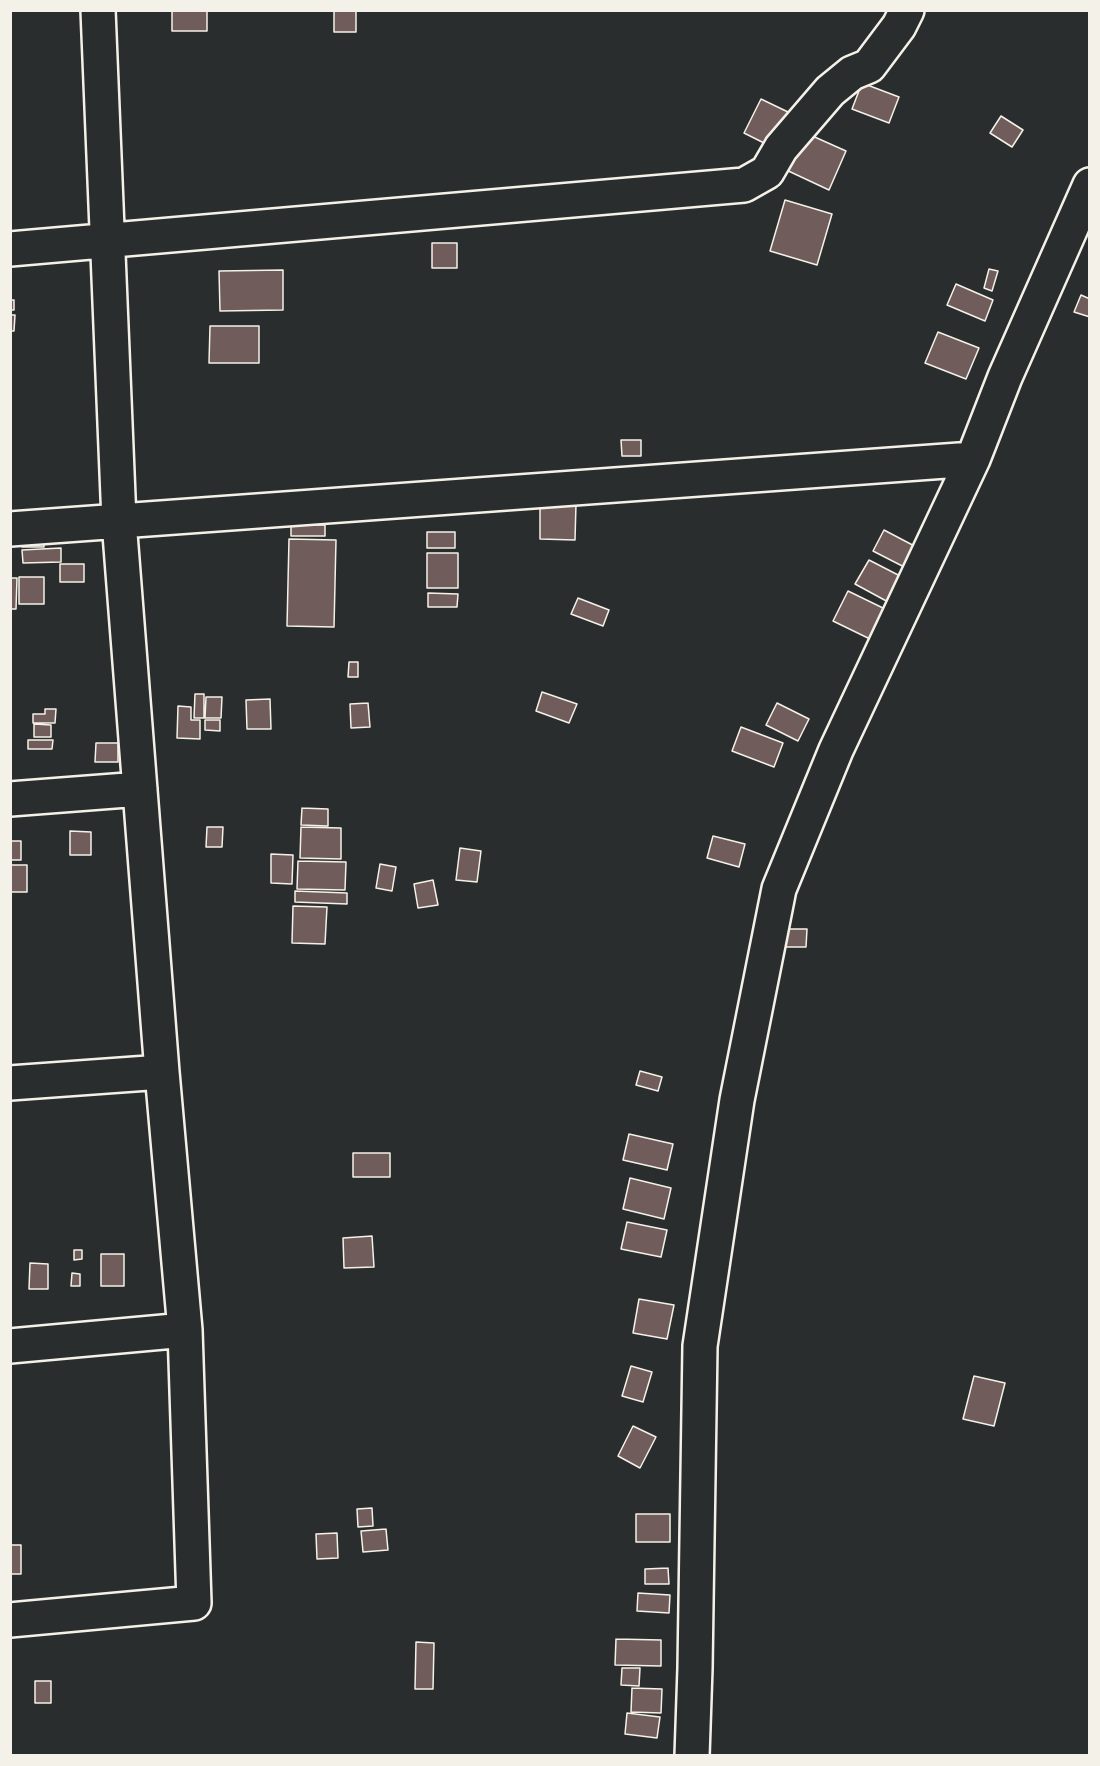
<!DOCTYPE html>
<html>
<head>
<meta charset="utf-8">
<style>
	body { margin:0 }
	#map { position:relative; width:1100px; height:1766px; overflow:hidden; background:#2a2d2e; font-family:"Comic Neue",sans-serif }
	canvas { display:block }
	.frame { position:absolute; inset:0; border:12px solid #f4f1e8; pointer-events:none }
</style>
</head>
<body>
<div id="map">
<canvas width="1100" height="1766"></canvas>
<div class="frame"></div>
</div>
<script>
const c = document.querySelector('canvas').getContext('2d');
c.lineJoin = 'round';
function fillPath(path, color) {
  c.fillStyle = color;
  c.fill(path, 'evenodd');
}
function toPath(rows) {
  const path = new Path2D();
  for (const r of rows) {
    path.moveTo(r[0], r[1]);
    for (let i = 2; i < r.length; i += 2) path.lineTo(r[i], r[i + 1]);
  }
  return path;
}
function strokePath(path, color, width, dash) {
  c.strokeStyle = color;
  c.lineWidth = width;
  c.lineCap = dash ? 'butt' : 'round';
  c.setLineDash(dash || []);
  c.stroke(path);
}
const building = toPath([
	[334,10,356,10,356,32,334,32,334,10],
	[172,11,207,11,207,31,172,31,172,11],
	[862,83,899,97,889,123,852,109,862,83],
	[761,99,788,112,770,146,744,133,761,99],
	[1001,116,1023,130,1012,147,990,133,1001,116],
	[799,130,846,151,829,190,782,168,799,130],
	[785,200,832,214,817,265,770,251,785,200],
	[432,243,457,243,457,268,432,268,432,243],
	[989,269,998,271,992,291,984,288,989,269],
	[283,270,283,310,220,311,219,271,283,270],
	[956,284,993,300,985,321,947,305,956,284],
	[1081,295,1090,299,1090,317,1074,312,1081,295],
	[10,300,14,300,14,310,10,310,10,300],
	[10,315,15,315,14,331,10,331,10,315],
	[210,326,259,326,259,363,209,363,210,326],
	[938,332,979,348,966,379,925,363,938,332],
	[621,440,641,440,641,456,622,456,621,440],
	[540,503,576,504,575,540,540,539,540,503],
	[291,525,325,525,325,536,291,536,291,525],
	[884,530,922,550,912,571,873,551,884,530],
	[22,532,43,532,44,547,22,547,22,532],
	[427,532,455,532,455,548,427,548,427,532],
	[289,539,336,540,334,627,287,626,289,539],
	[61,548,61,562,23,563,22,550,61,548],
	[427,553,458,553,458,588,427,588,427,553],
	[869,560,904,578,890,603,855,584,869,560],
	[60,564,84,564,84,582,60,582,60,564],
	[19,577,44,577,44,604,19,604,19,577],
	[10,578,17,578,16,609,10,609,10,578],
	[848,591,885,609,870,639,833,621,848,591],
	[428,593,458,594,457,607,428,607,428,593],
	[578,598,609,610,603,626,571,614,578,598],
	[349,662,358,662,358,677,348,677,349,662],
	[542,692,577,704,569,723,536,711,542,692],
	[195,694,204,694,204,718,194,718,195,694],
	[206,697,222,697,221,718,205,718,206,697],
	[270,699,271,729,247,729,246,700,270,699],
	[368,703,370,727,351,728,350,704,368,703],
	[777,703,809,719,798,741,766,725,777,703],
	[178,706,191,707,191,720,200,720,200,739,177,738,178,706],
	[45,709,56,709,55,723,33,723,33,714,45,714,45,709],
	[205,720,220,720,220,731,205,730,205,720],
	[34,724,51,725,51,737,34,737,34,724],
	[741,727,783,743,774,767,732,751,741,727],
	[28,740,53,740,52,749,28,749,28,740],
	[96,743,118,743,118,762,95,762,96,743],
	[302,808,328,809,328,826,301,825,302,808],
	[207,827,223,827,222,847,206,847,207,827],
	[301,827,341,828,341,859,300,858,301,827],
	[70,831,91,832,91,855,70,855,70,831],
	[713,836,745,844,739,867,707,858,713,836],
	[10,841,21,841,21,860,10,860,10,841],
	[460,848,481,851,477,882,456,880,460,848],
	[271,854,293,855,292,884,271,883,271,854],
	[298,861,346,862,345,890,297,889,298,861],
	[380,864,396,867,392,891,376,888,380,864],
	[10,865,27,865,27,892,10,892,10,865],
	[433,880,438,905,418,908,414,884,433,880],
	[295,891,347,893,347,904,295,902,295,891],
	[293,906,327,907,325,944,292,943,293,906],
	[783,929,807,929,806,947,782,947,783,929],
	[640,1071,662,1077,658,1091,636,1085,640,1071],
	[629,1134,673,1144,667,1170,623,1160,629,1134],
	[353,1153,390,1153,390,1177,353,1177,353,1153],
	[630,1178,671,1188,664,1219,623,1209,630,1178],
	[627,1222,667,1230,661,1257,621,1249,627,1222],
	[372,1236,374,1267,344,1268,343,1238,372,1236],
	[74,1250,82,1250,82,1259,74,1260,74,1250],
	[101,1254,124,1254,124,1286,101,1286,101,1254],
	[30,1263,48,1264,48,1289,29,1289,30,1263],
	[72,1273,80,1274,80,1286,71,1286,72,1273],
	[639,1299,674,1305,667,1339,633,1333,639,1299],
	[631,1366,652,1372,643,1402,622,1396,631,1366],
	[974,1376,1005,1383,994,1426,963,1419,974,1376],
	[633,1426,656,1437,640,1468,618,1456,633,1426],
	[372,1508,373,1526,358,1527,357,1509,372,1508],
	[636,1514,670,1514,670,1542,636,1542,636,1514],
	[386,1529,388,1550,363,1552,361,1531,386,1529],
	[337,1533,338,1558,317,1559,316,1534,337,1533],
	[10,1545,21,1545,21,1574,10,1574,10,1545],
	[668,1568,669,1584,645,1584,645,1569,668,1568],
	[638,1593,670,1595,669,1613,637,1611,638,1593],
	[616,1639,661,1640,661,1666,615,1665,616,1639],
	[416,1642,434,1643,433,1689,415,1689,416,1642],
	[622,1668,640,1668,639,1686,621,1685,622,1668],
	[35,1681,51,1681,51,1703,35,1703,35,1681],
	[632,1688,662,1689,661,1713,631,1712,632,1688],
	[627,1713,660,1717,657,1738,625,1734,627,1713]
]);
fillPath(building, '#705d5b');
strokePath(building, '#f4f1e8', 1.5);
const street = toPath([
	[10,249,744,185,767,172,781,148,830,91,852,73,869,66,899,26,907,10],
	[10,529,973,459],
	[10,799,140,789],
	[10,1083,162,1072],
	[10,1346,185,1330],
	[10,1620,194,1603,185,1330,162,1072,119,521,98,10],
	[692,1756,695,1668,700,1346,737,1100,779,889,836,750,973,459,1005,377,1090,185]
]);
strokePath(street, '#f4f1e8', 38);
strokePath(street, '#2a2d2e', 33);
</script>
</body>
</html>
